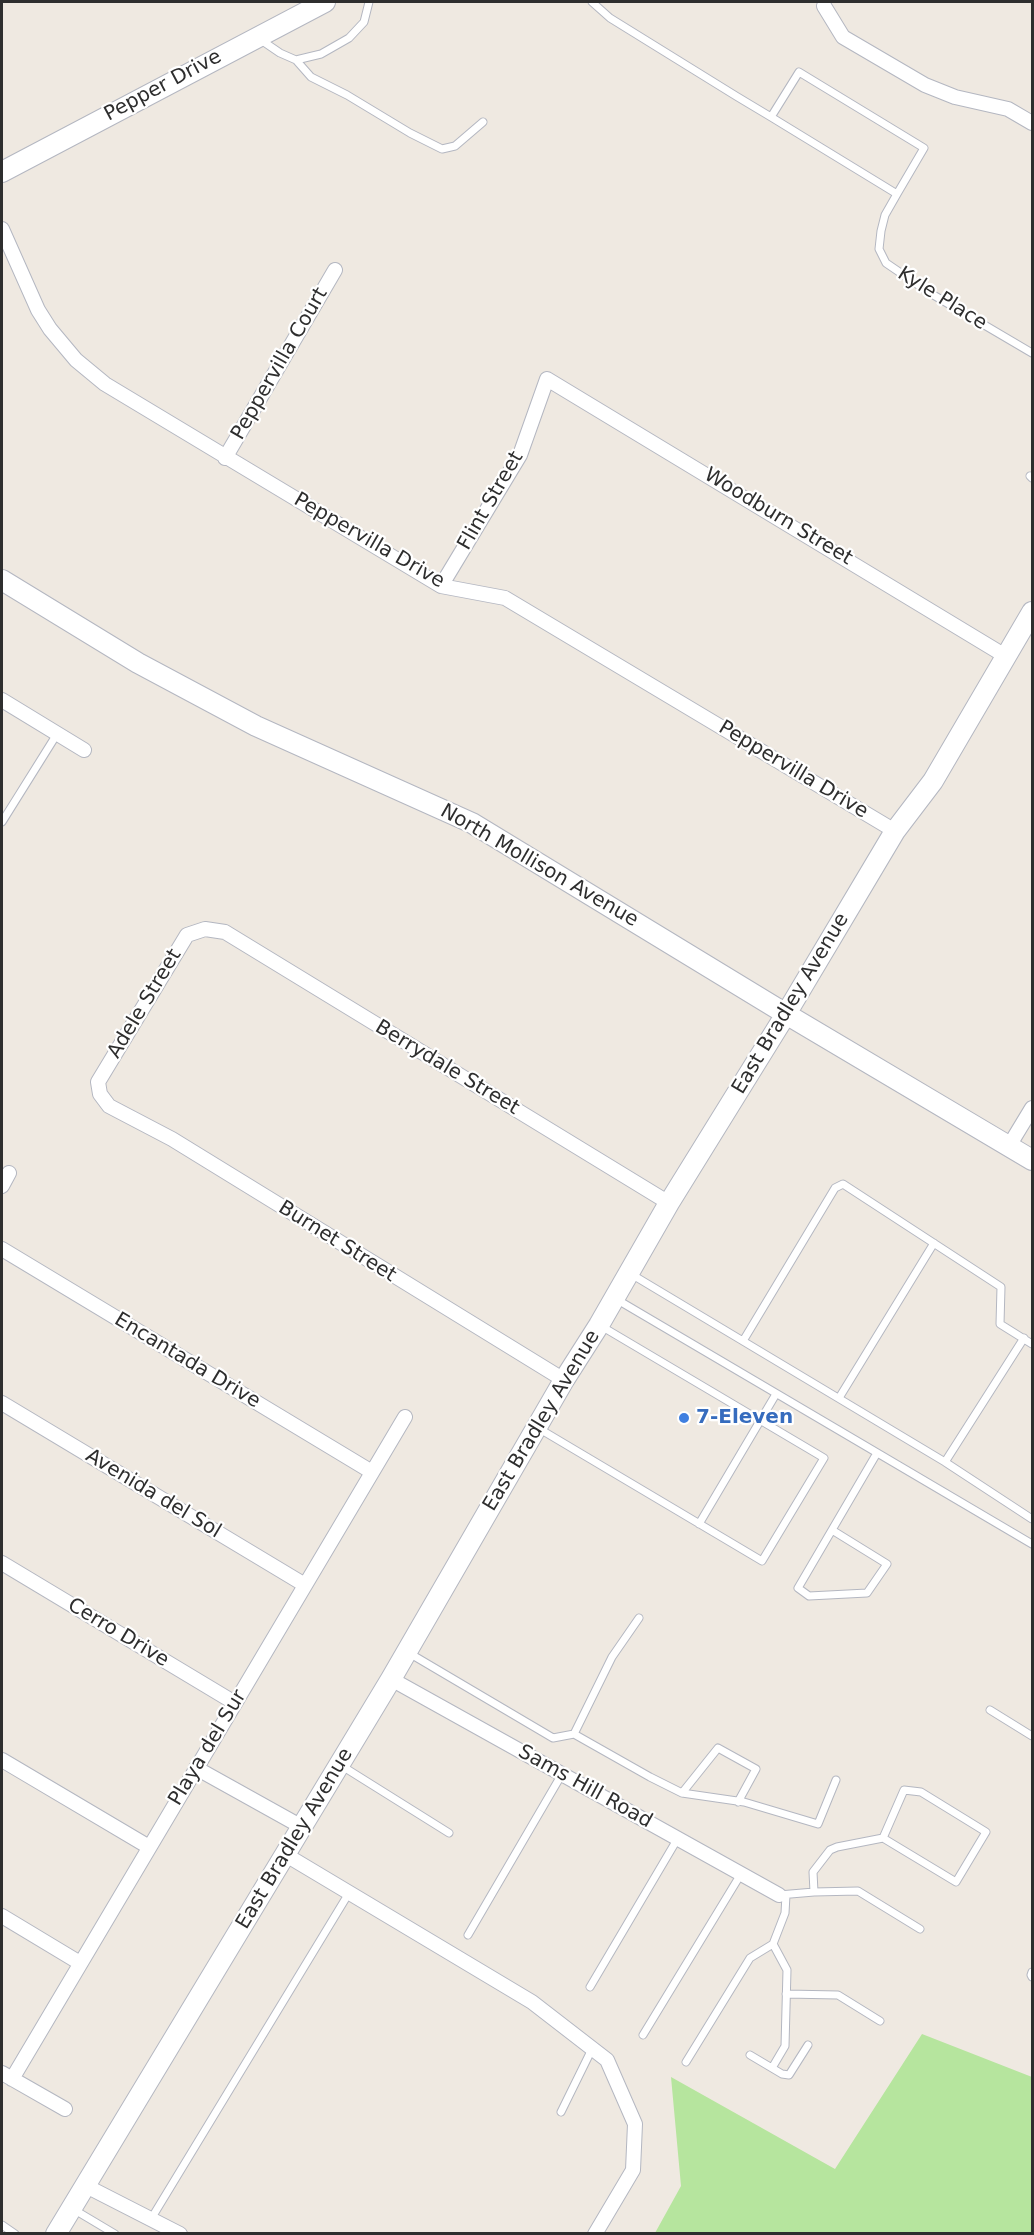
<!DOCTYPE html>
<html>
<head>
<meta charset="utf-8">
<style>
	body { margin:0 }
	#map { position:relative; width:1034px; height:2235px; overflow:hidden; background:#efe9e1; font-family:"DejaVu Sans",sans-serif }
	canvas { display:block }
	.frame { position:absolute; inset:0; border:3px solid #2e2e2e; pointer-events:none }
</style>
</head>
<body>
<div id="map">
<canvas width="1034" height="2235"></canvas>
<div class="frame"></div>
</div>
<script>
const c = document.querySelector('canvas').getContext('2d');
c.lineJoin = 'round';
function fillPath(path, color) {
  c.fillStyle = color;
  c.fill(path, 'evenodd');
}
function toPath(rows) {
  const path = new Path2D();
  for (const r of rows) {
    path.moveTo(r[0], r[1]);
    for (let i = 2; i < r.length; i += 2) path.lineTo(r[i], r[i + 1]);
  }
  return path;
}
function strokePath(path, color, width, dash) {
  c.strokeStyle = color;
  c.lineWidth = width;
  c.lineCap = dash ? 'butt' : 'round';
  c.setLineDash(dash || []);
  c.stroke(path);
}
function label(font, color, halo, rows, align = 'center') {
  c.font = font + ' "DejaVu Sans",sans-serif';
  c.lineWidth = 4.5;
  c.setLineDash([]);
  c.textBaseline = 'middle';
  c.strokeStyle = halo;
  c.fillStyle = color;
  for (const [text, x, y, turn = 0] of rows) {
    c.save();
    c.translate(x, y);
    c.rotate((+turn || 0) * Math.PI / 180);
    c.textAlign = isNaN(turn) ? turn : align;
    if (halo) c.strokeText(text, 0, 0);
    c.fillText(text, 0, 0);
    c.restore();
  }
}
fillPath(toPath([
	[922,2034,1032,2077,1032,2233,655,2233,681,2186,671,2077,835,2169]
]), '#b6e59e');
const lane = toPath([
	[592,2,610,18,736,96,771,117,897,194,924,148,799,72,771,117],
	[261,40,280,53,296,60,321,54,349,38,364,22,369,2],
	[296,60,311,77,347,95,410,133,442,149,455,146,483,122],
	[897,194,885,215,881,231,879,249,886,263,930,293,1032,353],
	[1030,476,1032,478],
	[2,822,57,734],
	[631,1274,945,1462,1032,1519],
	[616,1299,1032,1544],
	[743,1341,835,1188,843,1184,1001,1287,1000,1324,1032,1344],
	[839,1398,934,1243],
	[538,1428,762,1561,824,1458,601,1326],
	[945,1462,1024,1338],
	[699,1524,776,1394],
	[832,1530,887,1564,867,1593,809,1596,798,1588,877,1453],
	[409,1653,553,1738,574,1734,650,1777,682,1793,744,1802,818,1824,836,1780],
	[990,1710,1032,1736],
	[574,1734,612,1657,639,1618],
	[342,1766,449,1833],
	[682,1793,718,1748,756,1769,738,1802],
	[814,1892,858,1891,920,1929],
	[779,1895,814,1892,813,1872,830,1850,837,1847,883,1838,956,1882,986,1832,921,1792,904,1790,883,1838],
	[468,1935,562,1774],
	[1032,1972,1031,1975,1032,1977],
	[590,1987,678,1838],
	[786,1994,838,1995,880,2021],
	[643,2035,741,1874],
	[750,2055,782,2074,789,2075,808,2045],
	[686,2062,750,1958,773,1944,785,1913,786,1895],
	[772,2068,785,2046,787,1970,773,1944],
	[561,2112,592,2049],
	[73,2209,115,2234],
	[151,2219,349,1893],
	[2,2225,15,2234]
]);
const street = toPath([
	[824,6,843,37,925,85,955,97,1008,109,1032,123],
	[2,229,38,310,50,329,76,360,105,384,441,586,505,598,895,831],
	[225,458,335,270],
	[441,586,520,455,547,379,1007,657],
	[2,700,84,750],
	[1009,1146,1032,1108],
	[2,1186,9,1173],
	[2,1249,372,1472],
	[564,1380,172,1139,109,1106,100,1094,98,1082,187,935,205,929,225,932,669,1203],
	[2,1403,305,1585],
	[2,1563,235,1703],
	[391,1679,779,1895],
	[2,1760,149,1847],
	[196,1768,302,1827],
	[286,1855,532,2002,607,2060,635,2124,633,2170,595,2234],
	[2,1916,80,1963],
	[2,2073,65,2109],
	[12,2079,405,1417],
	[86,2186,180,2234]
]);
const secondary = toPath([
	[2,172,325,2],
	[2,580,138,663,256,726,472,823,786,1014,1032,1160],
	[56,2234,391,1679,564,1380,599,1325,669,1203,786,1014,895,831,933,781,1032,612]
]);
strokePath(lane, '#b4b7c1', 9);
strokePath(street, '#b4b7c1', 16);
strokePath(secondary, '#b4b7c1', 22);
strokePath(lane, '#fff', 7);
strokePath(street, '#fff', 14);
strokePath(secondary, '#fff', 20);
for (const [x, y, r, color] of [
	[684,1418,6,"#3f7fe0"]
]) {
  const dot = new Path2D();
  dot.arc(x, y, r, 0, 2 * Math.PI);
  c.fillStyle = color;
  c.fill(dot);
  strokePath(dot, '#fff', 2);
}
label('20px', '#2e2e2e', '#fff', [
	["Pepper Drive",163,86,-28],
	["Kyle Place",942,299,32],
	["Peppervilla Court",280,364,-60],
	["Flint Street",491,501,-60],
	["Woodburn Street",778,517,31],
	["Peppervilla Drive",369,541,30],
	["Peppervilla Drive",793,770,31],
	["North Mollison Avenue",539,866,30],
	["Adele Street",145,1004,-59],
	["East Bradley Avenue",791,1004,-59],
	["Berrydale Street",447,1068,31],
	["Burnet Street",337,1242,32],
	["Encantada Drive",187,1361,31],
	["East Bradley Avenue",542,1421,-59],
	["Avenida del Sol",153,1494,31],
	["Cerro Drive",118,1633,31],
	["Playa del Sur",208,1748,-59],
	["Sams Hill Road",585,1787,29],
	["East Bradley Avenue",295,1839,-59]
]);
label('bold 20px', '#366cbe', '#fff', [
	["7-Eleven",696,1418]
], 'left');
</script>
</body>
</html>
